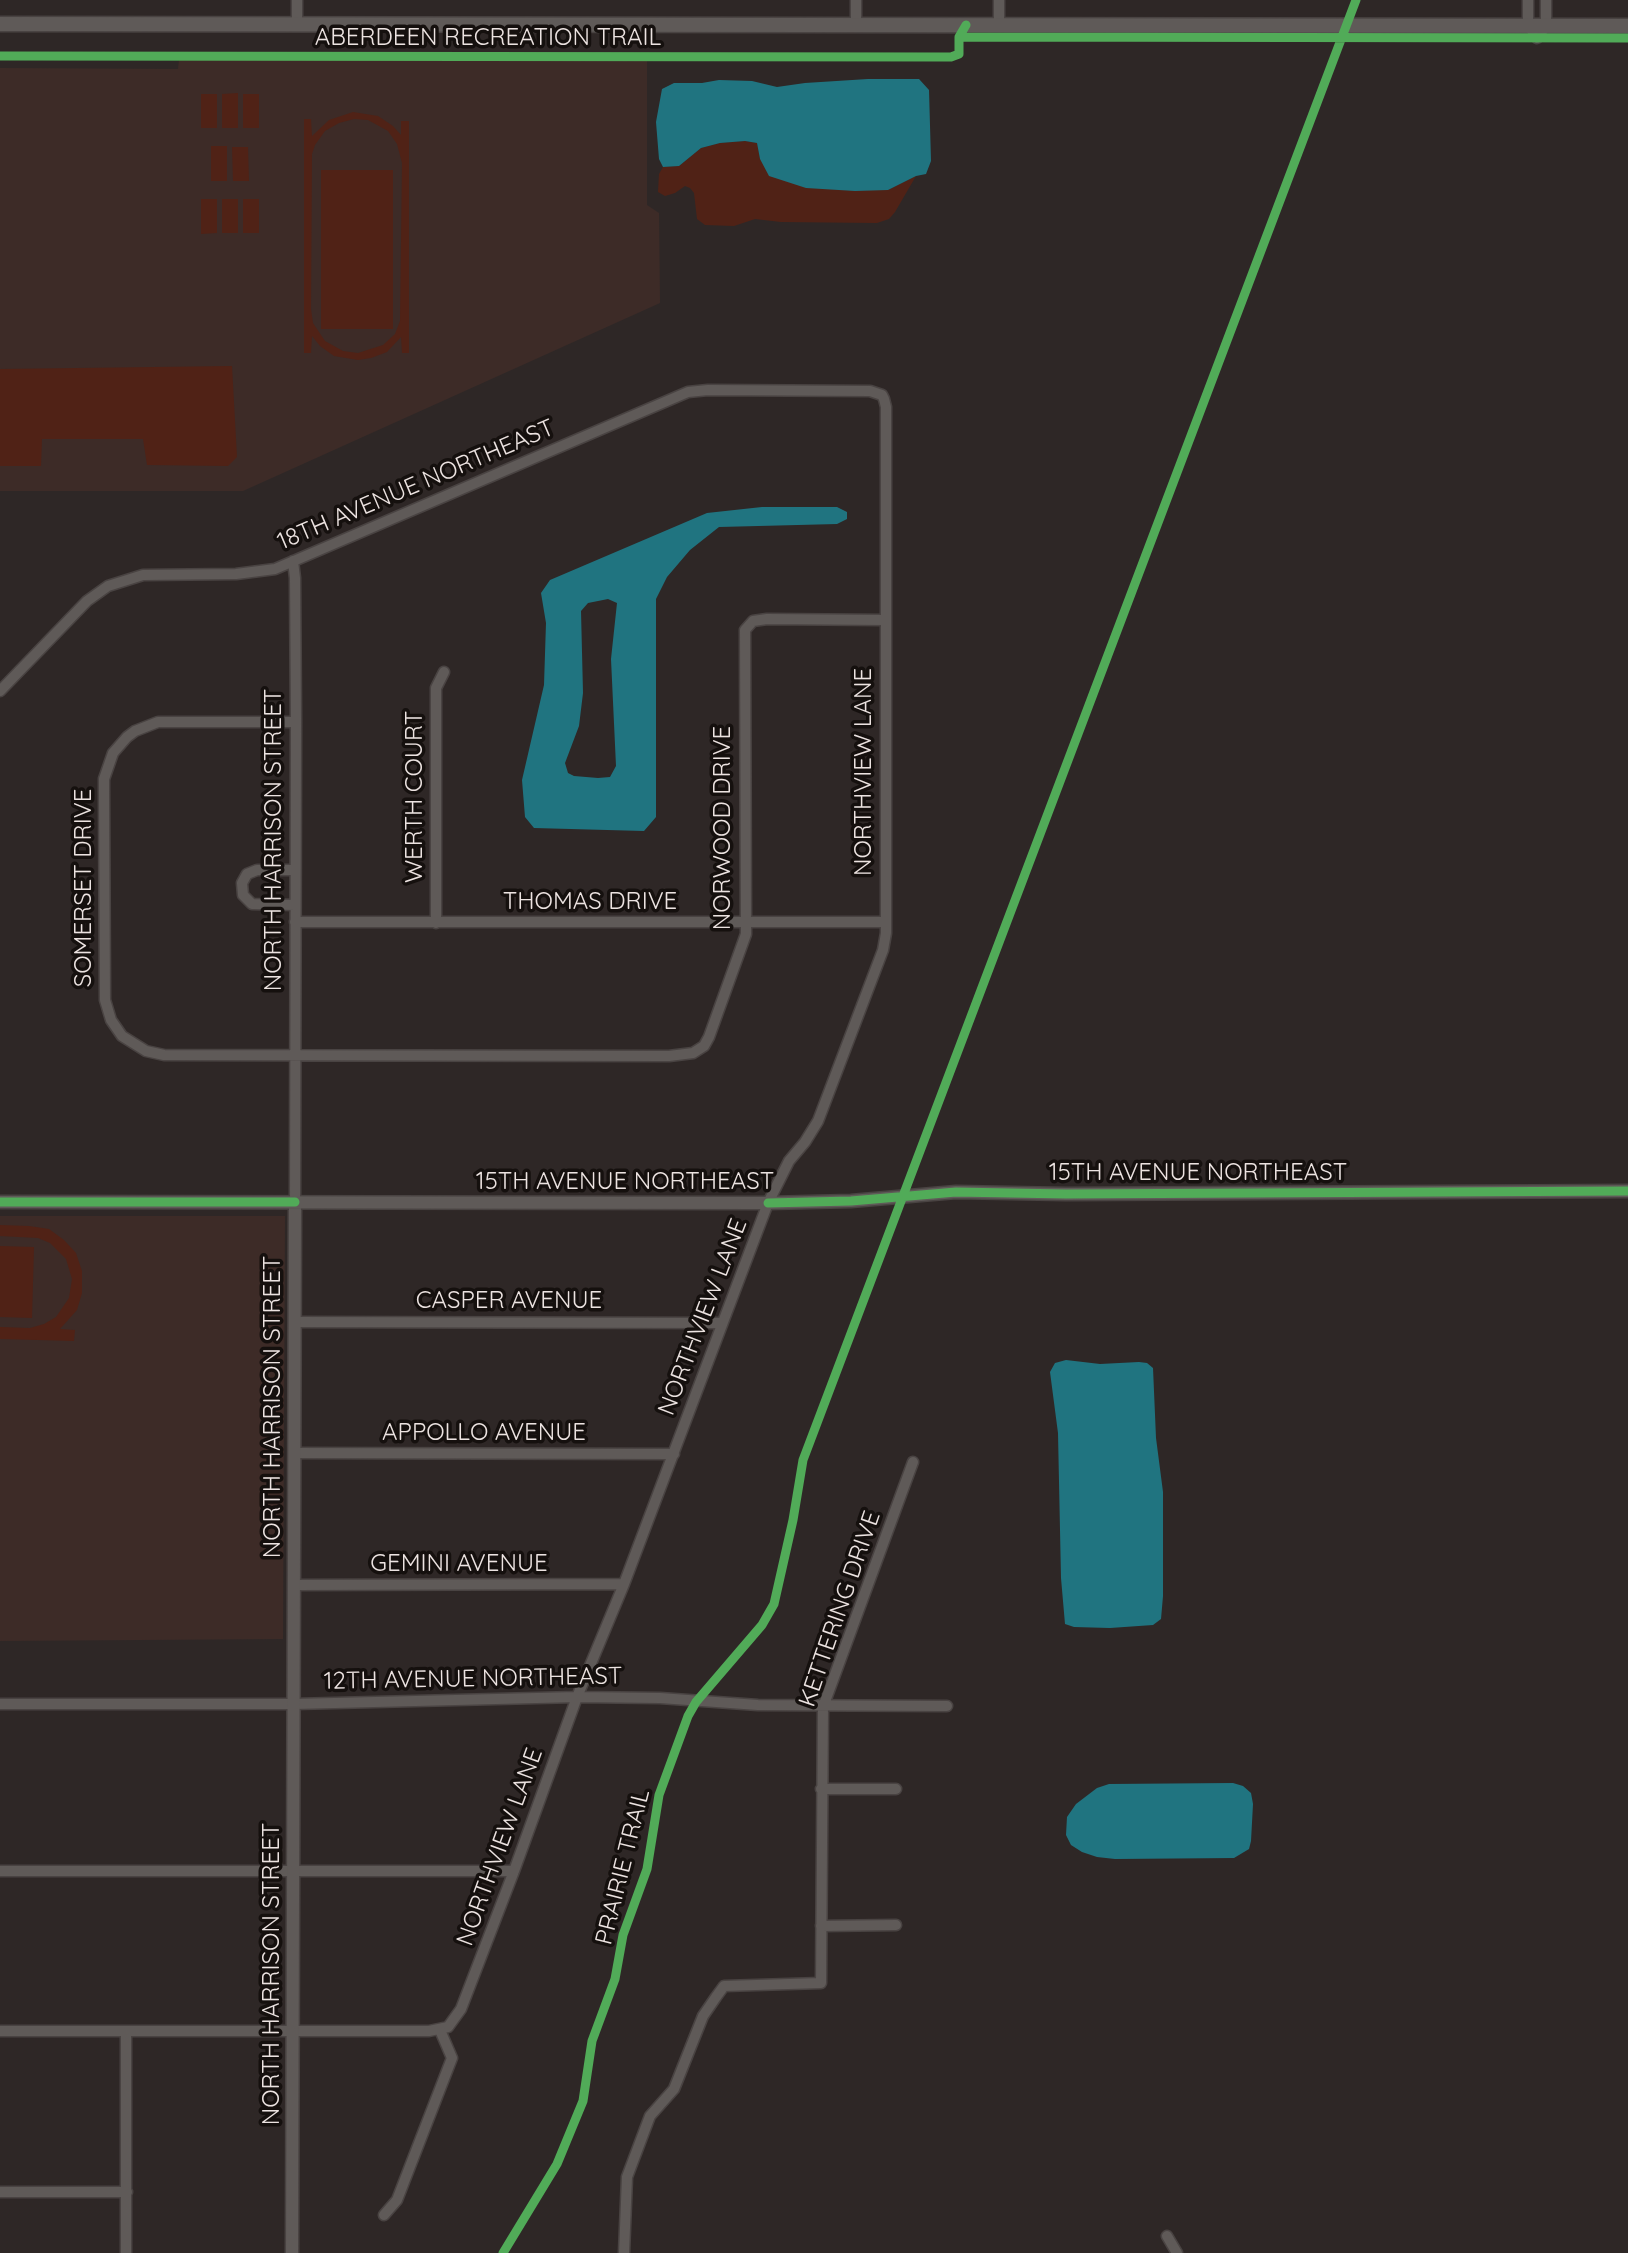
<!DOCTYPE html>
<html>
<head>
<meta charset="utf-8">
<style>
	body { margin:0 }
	canvas { display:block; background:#2e2726 }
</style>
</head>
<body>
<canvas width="1628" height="2253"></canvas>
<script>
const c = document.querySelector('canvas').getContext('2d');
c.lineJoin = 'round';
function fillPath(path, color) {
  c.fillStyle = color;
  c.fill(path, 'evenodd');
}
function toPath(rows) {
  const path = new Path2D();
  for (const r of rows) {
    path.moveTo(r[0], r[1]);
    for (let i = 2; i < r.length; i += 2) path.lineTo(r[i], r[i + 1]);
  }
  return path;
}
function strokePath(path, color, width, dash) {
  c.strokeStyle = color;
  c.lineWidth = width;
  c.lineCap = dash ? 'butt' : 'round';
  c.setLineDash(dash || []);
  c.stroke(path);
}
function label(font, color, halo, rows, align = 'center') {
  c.font = font + ' Quicksand,sans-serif';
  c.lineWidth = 7;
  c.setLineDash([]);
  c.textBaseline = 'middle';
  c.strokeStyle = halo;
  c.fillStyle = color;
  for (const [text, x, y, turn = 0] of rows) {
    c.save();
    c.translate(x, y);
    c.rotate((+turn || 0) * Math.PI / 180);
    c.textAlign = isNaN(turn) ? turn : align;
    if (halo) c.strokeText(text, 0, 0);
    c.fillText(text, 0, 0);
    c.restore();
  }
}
fillPath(toPath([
	[179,60,647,60,647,205,659,213,660,303,243,491,0,491,0,68,178,69],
	[0,1216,285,1216,283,1639,0,1641]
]), '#3d2b27');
fillPath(toPath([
	[238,93,238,128,222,128,222,94],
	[201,94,217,94,217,128,201,128],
	[243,94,259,94,259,128,243,128],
	[353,112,378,116,393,126,401,135,401,121,409,121,409,353,402,353,401,337,387,352,371,358,358,360,334,356,320,346,312,336,311,353,304,353,304,119,311,119,312,136,329,120],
	[354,119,368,120,388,131,397,144,402,163,400,321,395,334,383,345,358,353,343,351,325,341,313,323,311,309,312,154,315,145,325,131,339,123],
	[745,141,757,143,760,159,888,190,916,176,895,212,889,219,877,223,781,222,755,219,734,226,705,225,697,219,694,193,690,188,685,186,675,193,665,196,658,192,659,174,663,167,679,166,701,148,720,143],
	[211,146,227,146,227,181,211,181],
	[232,147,248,147,249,181,233,181],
	[321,170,393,170,393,329,321,329],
	[201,199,217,199,217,233,201,234],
	[222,199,238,199,238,233,222,233],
	[243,199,259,199,259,233,243,233],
	[232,366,237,457,228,466,147,465,143,439,42,439,41,466,0,466,0,369],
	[0,1225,29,1226,49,1229,64,1240,76,1253,82,1271,82,1293,77,1310,60,1329,75,1330,74,1341,0,1339,0,1327,30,1328,44,1324,56,1317,69,1298,72,1279,66,1259,50,1243,38,1238,0,1236],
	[0,1246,34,1247,32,1318,0,1317]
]), '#502216');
fillPath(toPath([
	[868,79,919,79,929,90,931,161,926,174,916,176,888,190,855,191,806,188,769,176,760,159,757,143,745,141,720,143,701,148,679,166,663,167,659,159,656,122,662,89,674,83,702,83,719,80,752,81,777,87,805,83],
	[762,507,837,507,847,512,847,519,837,524,719,527,690,550,667,577,656,599,656,817,644,831,534,828,525,817,522,780,544,685,546,623,541,593,550,580,707,513],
	[608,599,617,603,611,659,616,766,610,777,598,778,574,776,568,773,565,763,579,726,583,693,581,611,588,603],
	[1066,1360,1100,1364,1139,1362,1147,1363,1153,1368,1156,1438,1163,1492,1163,1596,1161,1619,1153,1625,1110,1628,1074,1627,1065,1624,1061,1578,1058,1433,1050,1372,1055,1363],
	[1233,1783,1243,1786,1251,1793,1253,1804,1251,1841,1249,1849,1234,1858,1115,1859,1097,1857,1082,1852,1071,1845,1066,1835,1067,1817,1076,1804,1097,1788,1109,1784]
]), '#207480');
const minor = toPath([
	[297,0,297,24],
	[999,0,999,25],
	[1528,0,1528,25,1537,38,1546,26,1546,0],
	[856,25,856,0],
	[293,561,295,578,296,722,295,1202],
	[0,691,87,601,108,586,143,575,236,574,275,569,688,392,708,390,870,391,882,395,884,399,886,407,886,933,883,950,818,1121,805,1142,789,1161,768,1203,624,1584,577,1697,514,1871,461,2009,448,2027,429,2031,0,2031],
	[296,722,158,722,135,731,127,737,113,753,104,779,104,790,105,1000,111,1020,122,1036,146,1051,164,1055,669,1056,693,1053,704,1046,709,1037,746,934,745,630,753,621,767,619,885,620],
	[295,870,257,870,247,874,242,883,243,895,252,904,295,905],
	[295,922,886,922],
	[436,923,436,688,444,672],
	[295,1322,722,1323],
	[294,1453,674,1454],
	[294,1585,624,1584],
	[0,1704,294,1704,577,1697,660,1698,758,1705,947,1706],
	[821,1789,896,1789],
	[0,1871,514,1871],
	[821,1926,896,1925],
	[126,2031,126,2253],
	[0,2192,127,2192],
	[384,2215,397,2200,452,2058,440,2030],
	[1167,2236,1177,2253],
	[624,2253,627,2177,650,2116,674,2089,703,2016,716,1997,724,1986,821,1983,823,1707,913,1462]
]);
const tertiary = toPath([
	[0,1202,768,1203,851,1201,956,1192,1066,1194,1628,1191],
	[292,2253,295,1202]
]);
const secondary = toPath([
	[0,24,1628,26]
]);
strokePath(minor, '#494342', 13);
strokePath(tertiary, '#494342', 15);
strokePath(secondary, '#494342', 17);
strokePath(minor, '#5f5a58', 10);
strokePath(tertiary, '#5f5a58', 12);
strokePath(secondary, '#5f5a58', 14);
strokePath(toPath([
	[959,37,1628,38],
	[0,56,951,57,959,54,959,37,966,25],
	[0,1202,295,1202],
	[768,1203,851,1201,956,1192,1066,1194,1628,1191],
	[503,2253,557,2164,583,2101,592,2041,615,1979,623,1935,647,1869,659,1795,688,1716,696,1702,762,1625,774,1604,793,1520,803,1460,1356,0]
]), '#51ab58', 9);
label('24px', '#ece3e1', '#15100e', [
	["ABERDEEN RECREATION TRAIL",488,38],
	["18TH AVENUE NORTHEAST",416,485,-23],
	["NORTHVIEW LANE",864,772,-90],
	["WERTH COURT",415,797,-90],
	["NORWOOD DRIVE",723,828,-90],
	["NORTH HARRISON STREET",274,840,-90],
	["SOMERSET DRIVE",84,888,-90],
	["THOMAS DRIVE",590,902],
	["15TH AVENUE NORTHEAST",1198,1173],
	["15TH AVENUE NORTHEAST",625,1182],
	["CASPER AVENUE",509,1301],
	["NORTHVIEW LANE",703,1317,-69],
	["NORTH HARRISON STREET",273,1407,-90],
	["APPOLLO AVENUE",484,1433],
	["GEMINI AVENUE",459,1564],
	["KETTERING DRIVE",840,1609,-71],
	["12TH AVENUE NORTHEAST",473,1679,-1],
	["NORTHVIEW LANE",500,1847,-70],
	["PRAIRIE TRAIL",623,1867,-76],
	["NORTH HARRISON STREET",272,1974,-90]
]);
</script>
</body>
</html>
